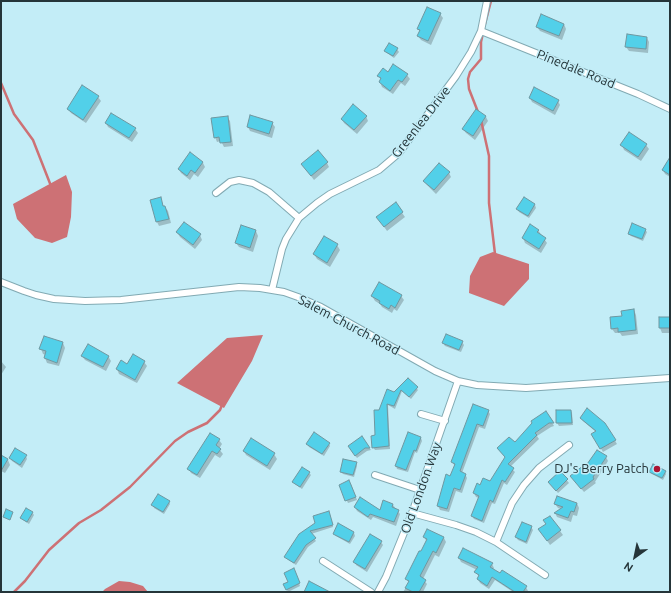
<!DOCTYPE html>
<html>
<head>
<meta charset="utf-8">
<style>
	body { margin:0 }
	#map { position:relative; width:671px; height:593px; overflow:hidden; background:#c3edf7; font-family:Ubuntu,sans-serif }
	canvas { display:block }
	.frame { position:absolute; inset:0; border:2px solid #253539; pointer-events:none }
	.north { position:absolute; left:615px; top:537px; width:40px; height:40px; -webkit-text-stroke:3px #c3edf7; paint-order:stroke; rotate:213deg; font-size:11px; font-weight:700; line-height:16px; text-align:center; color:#253539 }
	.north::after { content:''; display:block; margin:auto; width:14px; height:18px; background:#253539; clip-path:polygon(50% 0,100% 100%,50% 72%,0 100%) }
</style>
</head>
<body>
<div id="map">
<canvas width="671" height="593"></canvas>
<div class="frame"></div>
<div class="north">N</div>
</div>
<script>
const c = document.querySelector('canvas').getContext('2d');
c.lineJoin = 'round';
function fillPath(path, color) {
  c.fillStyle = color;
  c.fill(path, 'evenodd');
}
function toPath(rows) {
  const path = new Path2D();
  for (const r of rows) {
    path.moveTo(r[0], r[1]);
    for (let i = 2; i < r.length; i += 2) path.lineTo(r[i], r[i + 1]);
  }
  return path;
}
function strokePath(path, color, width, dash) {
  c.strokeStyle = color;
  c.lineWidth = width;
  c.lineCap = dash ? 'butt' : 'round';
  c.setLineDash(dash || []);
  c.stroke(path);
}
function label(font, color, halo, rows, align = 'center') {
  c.font = font + ' Ubuntu,sans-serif';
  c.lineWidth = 3;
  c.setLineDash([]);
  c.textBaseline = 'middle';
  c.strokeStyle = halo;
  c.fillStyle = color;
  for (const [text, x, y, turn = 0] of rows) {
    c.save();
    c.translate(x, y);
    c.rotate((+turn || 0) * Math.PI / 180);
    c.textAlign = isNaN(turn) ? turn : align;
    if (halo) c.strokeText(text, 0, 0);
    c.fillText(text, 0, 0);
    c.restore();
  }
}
fillPath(toPath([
	[66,175,72,192,71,217,67,237,52,243,35,238,17,219,13,204],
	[493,252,529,264,529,279,504,306,469,293,470,276,480,257],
	[263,335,252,361,224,408,177,383,227,338],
	[119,581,130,582,143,586,148,592,102,592,105,589]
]), '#cd7175');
fillPath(toPath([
	[440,14,443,18,431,45,421,40,418,36,420,32,418,29],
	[564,24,566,29,562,40,540,31,537,27],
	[647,38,649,42,648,53,629,51,626,47],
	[397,49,399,52,394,58,387,53,385,51],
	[388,73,407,75,410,79,405,86,401,83,393,94,382,87,380,82,381,80,379,76],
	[98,97,101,101,86,123,71,113,68,109],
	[530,98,558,101,560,105,555,115,532,102],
	[476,110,486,117,488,121,475,140,466,133,463,129],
	[366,116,368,121,357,134,344,123,342,119],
	[227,117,230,121,233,146,224,147,221,141,217,142,215,137],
	[106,123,135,129,138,133,132,142,108,127],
	[272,123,275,127,272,138,250,131,248,127],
	[622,145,646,145,649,149,641,161,624,150],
	[191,154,203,163,205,167,198,177,194,174,190,180,181,173,179,169],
	[670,159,670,177,665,174,663,170],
	[327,163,329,167,314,180,302,164],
	[449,173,451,177,436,194,427,185,424,181],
	[160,198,164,207,165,207,168,211,171,223,159,226,157,222],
	[525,198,535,205,536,208,529,218,519,212,517,209],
	[395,203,405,217,387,231,380,221],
	[538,230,547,243,541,253,525,243,523,238],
	[645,230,647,232,643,241,631,236,629,234],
	[256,231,258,236,253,252,239,247,236,243],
	[177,232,200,235,202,240,195,249,180,237],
	[337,245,340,250,330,267,317,259,314,254],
	[372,296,401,296,404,300,397,311,394,309,392,313,382,307,380,304,375,301],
	[634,310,636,315,638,334,622,336,620,333,615,333,612,329,623,317],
	[660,318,670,318,670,333,662,333,660,328],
	[44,337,63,343,65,348,59,366,47,363,45,358,46,355,43,354,41,349],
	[462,342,464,345,461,352,445,346,443,343],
	[82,356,108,356,111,361,106,371,85,360],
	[1,361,6,367,1,375],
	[144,362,147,366,137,383,119,374,117,369],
	[408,379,418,390,411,399,402,391,395,409,388,405,390,449,375,450,373,447,379,411],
	[474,406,488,411,490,414,485,429,479,427,462,473,465,474,467,478,462,493,456,491,449,512,440,510,438,506,455,466,452,462],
	[571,411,572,413,573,425,559,426,557,423],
	[546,412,554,426,551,427,537,436,539,439,510,467,515,472,507,485,504,483,495,504,492,503,484,523,474,519,472,516,479,498,476,497,474,493,481,486,490,482,506,458,498,449,515,443],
	[581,418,605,424,617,444,603,452,593,435,596,432,583,421],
	[361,437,371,450,367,451,357,458,350,449],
	[421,438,422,441,417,453,415,452,408,472,397,469,396,466],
	[219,440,222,444,219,449,223,454,220,458,215,455,200,478,191,473,189,469],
	[307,444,329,444,330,446,324,456,309,447],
	[244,451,274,454,277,459,270,470,246,455],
	[1,456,8,460,10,465,5,473,1,471],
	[26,456,27,459,22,468,12,461,10,458],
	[606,457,608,461,595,482,596,483,584,492,574,480,585,469],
	[356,463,357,466,354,477,343,474,341,472],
	[560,472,569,483,558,493,549,482],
	[650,472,665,472,666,474,663,480,652,474],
	[309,473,311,475,302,489,295,484,293,482],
	[351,484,357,500,348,503,340,485],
	[169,501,170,504,164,514,154,508,153,505],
	[384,502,393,505,400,514,396,526,373,517,371,520,357,511,355,507,380,512],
	[577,503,579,508,577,516,573,515,571,522,557,517,555,513,561,509,558,508,555,504],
	[32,512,34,515,29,524,23,520,21,518],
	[330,515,333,527,311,534,316,541,308,547,296,565,287,559,285,557,299,535],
	[550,517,563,535,550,545,542,533],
	[531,527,533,530,527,544,518,540,516,537],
	[428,530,444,538,446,542,439,557,435,555,423,579,427,584,423,592,403,592,409,583,406,578,427,542,424,537],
	[354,533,355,536,350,544,336,536,334,534],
	[381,542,383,545,367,572,356,565,355,562],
	[459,558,492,564,494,568,493,570,526,587,528,591,528,592,513,592,495,580,489,589,480,583,478,579,479,577,476,572,477,570,461,562],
	[295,572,300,586,288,592,284,584,290,582]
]), '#0003');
strokePath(toPath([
	[485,24,491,1],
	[1,83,14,114,33,140,51,186],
	[478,112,469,89,468,79,470,72,481,59,481,42,483,33],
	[481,120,489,156,489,203,495,254],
	[14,592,25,581,49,550,79,523,101,510,130,487,175,441,188,432,207,423,220,410,222,405]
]), '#cd7175', 2.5);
const building = toPath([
	[427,7,441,13,428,41,417,36,420,30,417,29,427,7],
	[541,14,564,24,559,36,536,27,541,14],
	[627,34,647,37,646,49,625,47,627,34],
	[389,43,398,48,393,56,384,51,389,43],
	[393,64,408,74,402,82,398,80,390,91,379,82,381,78,377,76,383,68,388,72,393,64],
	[82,85,99,96,83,120,67,109,82,85],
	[534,87,559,100,553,111,529,98,534,87],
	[353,104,367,116,354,130,341,119,353,104],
	[476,109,486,116,473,136,462,129,476,109],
	[111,113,136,128,129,138,105,123,111,113],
	[250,115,273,122,269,134,247,127,250,115],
	[228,116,231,142,220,143,219,137,214,138,211,118,228,116],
	[629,132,647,144,638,157,620,145,629,132],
	[318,150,328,162,311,176,301,164,318,150],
	[190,152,203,162,195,173,191,170,187,176,178,169,190,152],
	[670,157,670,175,662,170,670,157],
	[439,163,450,172,434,190,423,181,439,163],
	[161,197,163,206,165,206,169,219,156,222,150,200,161,197],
	[524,197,535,204,528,216,516,209,524,197],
	[396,202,403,212,384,227,376,217,396,202],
	[184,222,201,234,193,245,176,232,184,222],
	[632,223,646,229,642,239,628,234,632,223],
	[530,224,539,230,537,232,546,238,539,249,522,238,530,224],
	[241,225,256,230,250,248,235,243,241,225],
	[324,236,338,244,327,263,313,254,324,236],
	[379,282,402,295,395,308,391,305,389,309,379,303,380,301,371,296,379,282],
	[634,309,636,330,618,332,618,328,611,329,610,317,622,316,621,311,634,309],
	[659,317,670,317,670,328,659,328,659,317],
	[446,334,463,341,459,350,442,343,446,334],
	[44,336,63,342,57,363,44,358,46,351,39,349,44,336],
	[88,344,109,356,103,367,81,356,88,344],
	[133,354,145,361,135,380,116,369,121,360,127,364,133,354],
	[408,378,418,387,409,397,401,390,394,406,387,404,389,446,372,448,371,436,375,435,374,410,379,410,387,389,394,392,408,378],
	[473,404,489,410,483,426,477,424,460,471,466,474,460,490,454,488,447,509,437,506,446,474,450,476,455,464,451,462,473,404],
	[587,408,605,423,616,440,600,449,591,434,596,431,580,418,587,408],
	[556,410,571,410,572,423,556,423,556,410],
	[546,411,554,423,549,423,535,433,537,435,508,464,514,468,505,482,502,480,493,502,490,500,482,521,471,516,479,496,473,493,477,483,480,485,483,478,490,481,505,457,497,448,509,437,515,442,532,423,531,421,546,411],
	[314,432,330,443,322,454,306,444,314,432],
	[408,432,421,437,416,451,414,450,406,470,395,466,408,432],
	[210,433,220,439,216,445,221,449,217,454,212,451,197,475,187,469,210,433],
	[362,436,370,448,365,448,355,456,348,446,362,436],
	[251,438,275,453,267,466,243,451,251,438],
	[15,448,27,455,20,465,9,458,15,448],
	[597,450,607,456,593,477,594,479,581,489,570,476,584,465,585,467,597,450],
	[1,455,8,459,1,471,1,455],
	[343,459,357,462,353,475,340,472,343,459],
	[653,464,666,471,662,478,649,472,653,464],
	[302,467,310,472,300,487,292,482,302,467],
	[560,471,568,479,556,491,548,482,560,471],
	[349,480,356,497,345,501,339,485,349,480],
	[158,494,170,501,163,512,151,505,158,494],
	[557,496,577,503,574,512,571,511,568,518,554,513,563,507,554,504,557,496],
	[360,497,380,510,383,500,393,504,392,507,399,510,394,522,370,514,368,517,354,507,360,497],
	[26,508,33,512,27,522,20,518,26,508],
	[6,509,13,512,10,520,3,517,6,509],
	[329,511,333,525,310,531,316,538,306,545,294,563,284,557,299,534,315,523,313,516,329,511],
	[550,516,561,530,547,541,538,529,546,524,543,520,550,516],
	[522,522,532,526,526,542,515,537,522,522],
	[338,523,354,532,349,542,333,534,338,523],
	[427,529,444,537,436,553,433,551,420,576,426,580,419,592,413,592,405,588,409,581,405,579,419,551,421,551,427,539,423,537,427,529],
	[370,534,382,541,365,569,353,562,370,534],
	[463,548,493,563,490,567,500,573,502,570,527,586,523,592,515,592,492,577,487,586,477,579,479,575,474,572,478,567,458,558,463,548],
	[294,568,300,583,286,590,283,584,288,582,284,573,294,568],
	[309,581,330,592,304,592,309,581]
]);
fillPath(building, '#52d0e9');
strokePath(building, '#6f97a0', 1);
const minor = toPath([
	[481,31,638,94,670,109],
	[216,193,230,182,239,180,253,183,269,192,299,218],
	[1,282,24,291,36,295,54,299,85,301,121,300,239,287,260,288,284,292,298,297,321,307,435,371,458,381,477,385,526,388,670,378],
	[272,290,282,249,286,239,299,218,317,203,330,194,379,170,399,153,456,76,471,52,481,31,487,1],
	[421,414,445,421],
	[375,475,420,490],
	[412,513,456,525,476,532,496,542,545,575],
	[496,542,512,503,524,485,539,468,569,445],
	[323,561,371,592],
	[378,592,386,577,412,513,458,381]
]);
strokePath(minor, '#82aab3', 8);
strokePath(minor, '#fff', 6);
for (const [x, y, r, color] of [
	[657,469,4,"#aa1432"]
]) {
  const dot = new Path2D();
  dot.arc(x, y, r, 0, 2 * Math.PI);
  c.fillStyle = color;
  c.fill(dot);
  strokePath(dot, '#c3edf7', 1.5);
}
label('13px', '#253539', '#c3edf7', [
	["Pinedale Road",576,69,22],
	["Greenlea Drive",421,122,-52],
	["Salem Church Road",349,325,28],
	["Old London Way",421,488,-70]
]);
label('13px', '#253539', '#c3edf7', [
	["DJ's Berry Patch",649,469]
], 'right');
</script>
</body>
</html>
